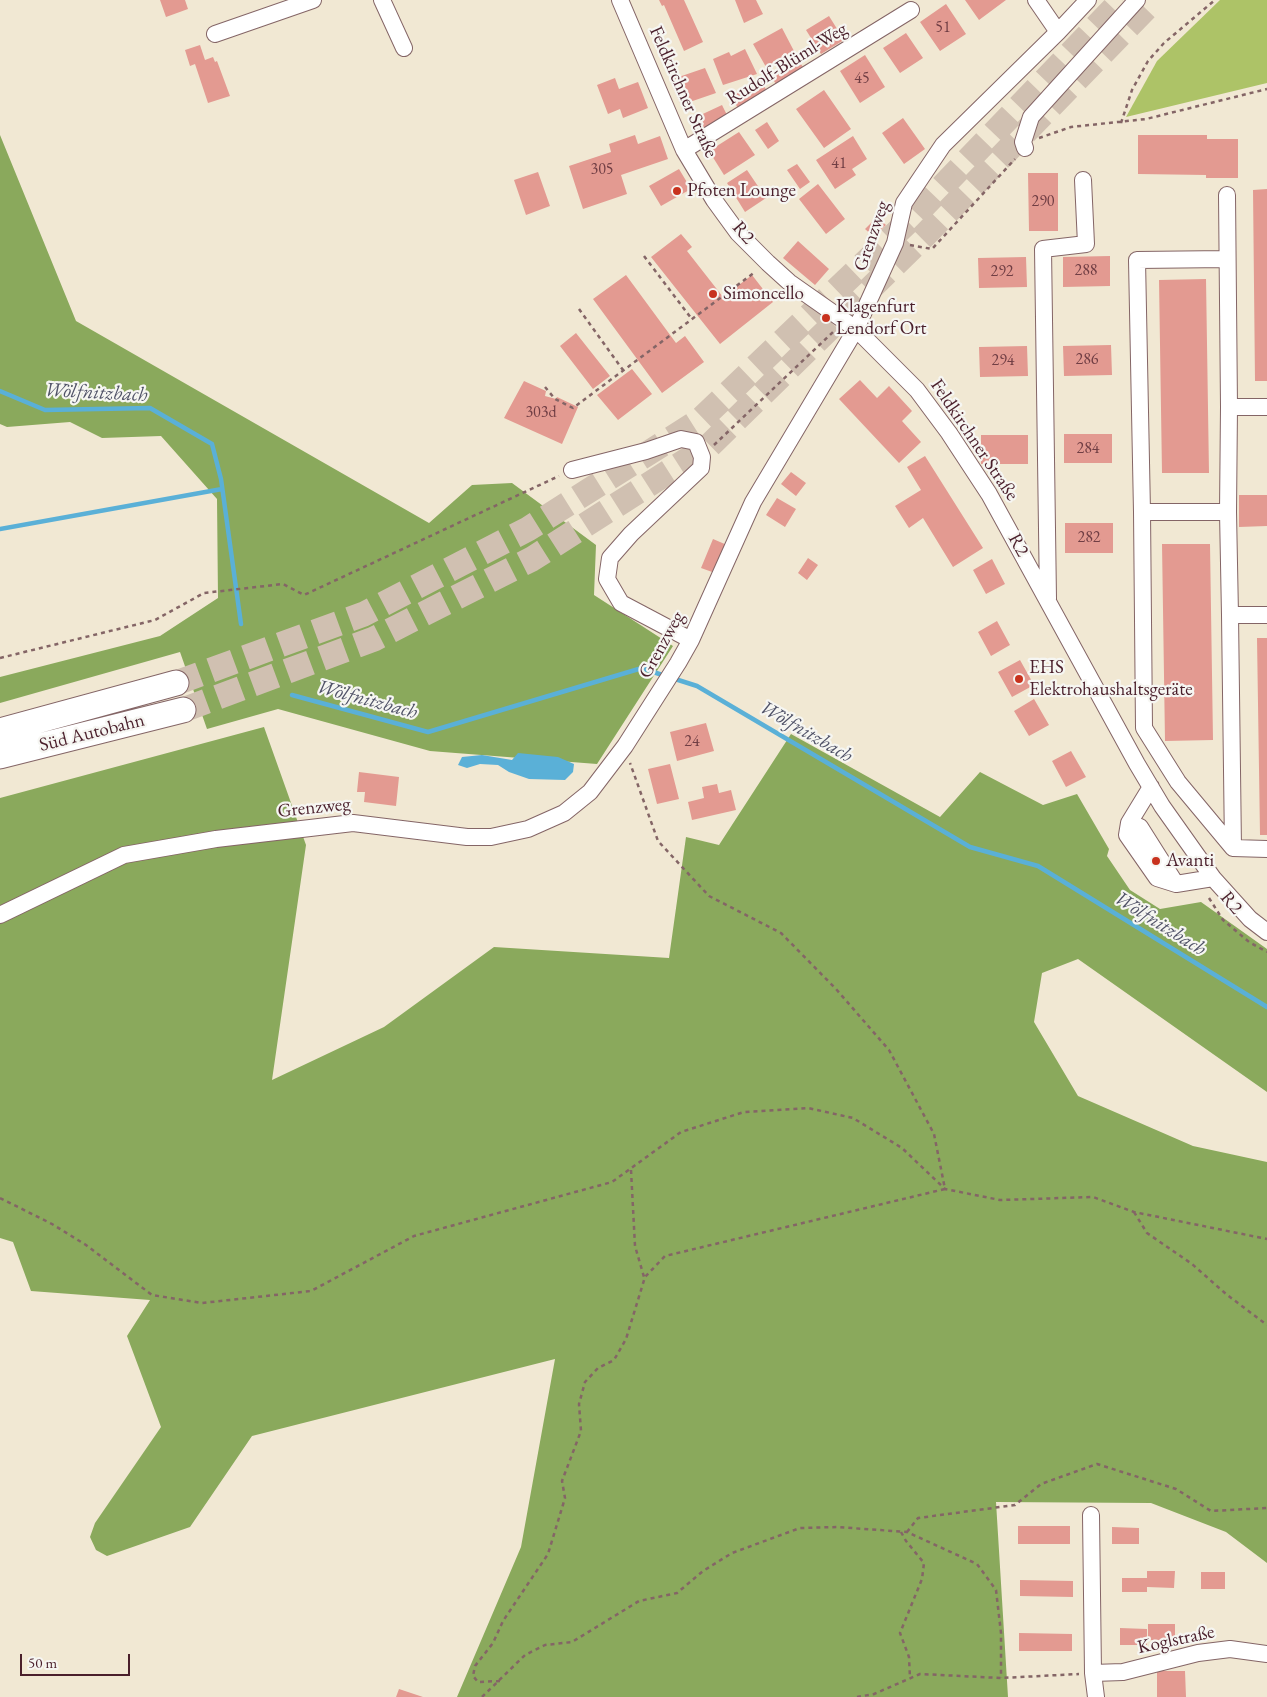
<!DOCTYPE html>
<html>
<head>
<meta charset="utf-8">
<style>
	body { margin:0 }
	#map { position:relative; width:1267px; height:1697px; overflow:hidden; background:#f1e8d3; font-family:"EB Garamond",serif }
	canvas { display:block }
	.scale { position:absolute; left:20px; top:1654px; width:110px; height:22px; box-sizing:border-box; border:2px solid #4a1f2b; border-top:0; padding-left:6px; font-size:15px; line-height:18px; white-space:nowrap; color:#4a1f2b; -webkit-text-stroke:4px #f6f6f2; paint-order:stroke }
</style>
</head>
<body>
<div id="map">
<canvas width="1267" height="1697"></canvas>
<div class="scale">50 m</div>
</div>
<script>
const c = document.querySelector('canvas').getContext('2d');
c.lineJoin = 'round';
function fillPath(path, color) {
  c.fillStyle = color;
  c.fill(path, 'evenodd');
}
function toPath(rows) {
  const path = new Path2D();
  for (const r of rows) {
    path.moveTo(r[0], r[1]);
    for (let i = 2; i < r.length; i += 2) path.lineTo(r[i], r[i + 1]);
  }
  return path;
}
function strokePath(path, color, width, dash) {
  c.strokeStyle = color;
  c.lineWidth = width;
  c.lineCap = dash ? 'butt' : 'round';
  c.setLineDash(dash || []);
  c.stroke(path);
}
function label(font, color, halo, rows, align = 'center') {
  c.font = font + ' "EB Garamond",serif';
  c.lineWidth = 4.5;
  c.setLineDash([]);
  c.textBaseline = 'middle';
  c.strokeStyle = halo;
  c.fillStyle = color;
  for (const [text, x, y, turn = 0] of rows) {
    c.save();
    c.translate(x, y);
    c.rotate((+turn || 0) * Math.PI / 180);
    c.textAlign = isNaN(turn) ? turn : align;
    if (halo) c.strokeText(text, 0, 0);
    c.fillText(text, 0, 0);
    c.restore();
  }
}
fillPath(toPath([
	[1220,0,1267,0,1267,83,1126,117,1157,61]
]), '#adc367');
fillPath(toPath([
	[0,135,76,321,429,523,472,485,512,483,596,545,594,595,673,646,597,764,430,751,278,709,207,729,180,652,0,703,0,677,160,636,218,598,217,499,161,436,102,438,70,422,7,427,0,424],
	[264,727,306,845,272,1080,384,1027,494,947,669,958,686,837,719,845,791,734,940,817,980,772,1043,805,1077,794,1109,849,1107,856,1130,890,1160,909,1201,902,1267,949,1267,1092,1078,959,1042,973,1034,1022,1078,1096,1193,1146,1267,1162,1267,1563,1226,1532,1151,1503,996,1502,1008,1697,457,1697,521,1547,555,1359,252,1436,190,1527,107,1556,96,1550,90,1537,95,1523,161,1427,127,1336,150,1300,31,1291,13,1242,0,1238,0,798]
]), '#8aa95c');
fillPath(toPath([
	[518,753,558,757,574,764,573,772,565,780,529,779,509,772,498,765,480,764,467,768,458,765,462,757,482,755,512,760]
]), '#5ab0d7');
strokePath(toPath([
	[0,391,45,410,150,408,212,444,221,479,241,624],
	[0,529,222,489],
	[672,678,697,686,970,847,1038,866,1267,1007],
	[292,695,428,732,642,668,665,676]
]), '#5ab0d7', 4.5);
fillPath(toPath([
	[160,0,185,0,188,9,166,17],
	[659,0,684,0,703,42,684,51,664,5,662,6],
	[735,0,756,0,763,14,744,23],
	[965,0,1006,0,979,20],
	[946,4,966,34,940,51,920,22],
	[829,16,844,40,821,54,806,30],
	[782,28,794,51,766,67,753,44],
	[906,33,923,58,900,73,883,48],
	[200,45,205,60,213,57,215,62,217,61,230,96,208,103,195,64,190,66,185,50],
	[745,49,757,74,723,85,713,59,729,52,731,56],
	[865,55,885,87,860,103,840,71],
	[799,61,805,70,778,87,772,78],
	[705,68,716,93,681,105,670,80],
	[615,78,619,89,638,82,648,108,623,118,620,109,608,114,597,85],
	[762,81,768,94,738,109,732,96],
	[824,90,851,129,824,148,796,109],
	[722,105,728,117,698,132,692,119],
	[903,118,925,149,904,164,882,133],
	[767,122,779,141,768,149,755,130],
	[739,132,755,155,724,175,709,151],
	[635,135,638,144,660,136,668,159,621,175,627,194,583,209,569,166,611,152,609,144],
	[1138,135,1207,135,1207,139,1238,139,1238,178,1206,178,1206,175,1138,174],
	[853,136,867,159,852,169,856,175,835,189,816,160],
	[797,164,810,182,800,189,787,170],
	[679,169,691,189,661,206,649,186],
	[747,170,766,198,745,212,727,183],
	[538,172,550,206,526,215,514,180],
	[1028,173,1058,173,1058,231,1029,231],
	[818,184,845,219,826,234,799,199],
	[1267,189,1267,381,1255,381,1253,190],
	[877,217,886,225,874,237,865,229],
	[681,234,692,247,687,251,723,297,752,275,773,302,720,344,651,257],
	[798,241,829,269,815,285,783,258],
	[1110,256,1110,286,1063,287,1063,257],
	[1026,257,1027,287,979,288,978,258],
	[626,275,676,343,685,336,704,362,662,393,593,299],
	[1206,279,1209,473,1162,473,1159,280],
	[576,333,610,376,593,389,560,346],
	[1111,345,1112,375,1064,376,1063,346],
	[1027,346,1028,376,980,377,979,347],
	[632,369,652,394,618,420,597,395],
	[860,380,877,398,889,386,912,411,902,421,921,442,899,463,839,399],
	[524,381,546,391,545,396,556,399,557,397,578,407,562,444,504,418],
	[1064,434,1112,434,1112,463,1064,463],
	[981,435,1028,435,1028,464,981,464],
	[925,456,983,548,953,567,923,518,909,528,895,506,921,490,907,467],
	[791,472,806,483,796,496,781,484],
	[1239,495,1267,495,1267,526,1239,527],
	[777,498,796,509,785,527,766,515],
	[1065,523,1113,523,1113,553,1065,553],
	[713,539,727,545,715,573,701,568],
	[1162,544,1210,544,1213,740,1165,741],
	[808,558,818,565,807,580,798,573],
	[992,559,1005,584,986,594,973,570],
	[997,621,1010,645,991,656,978,632],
	[1257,638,1267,638,1267,835,1260,835],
	[1020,660,1034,685,1012,697,998,672],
	[1034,699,1049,725,1029,736,1014,711],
	[706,723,714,751,677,761,670,732],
	[1071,751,1086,777,1066,787,1052,761],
	[670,764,679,799,657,804,648,769],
	[359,772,399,777,396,806,364,802,365,792,357,792],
	[717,784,719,793,731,790,736,810,692,820,688,802,704,798,702,787],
	[1018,1526,1070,1526,1070,1544,1018,1544],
	[1112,1527,1139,1528,1139,1544,1112,1544],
	[1147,1571,1175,1571,1174,1588,1147,1587,1147,1592,1122,1592,1122,1578,1147,1578],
	[1201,1572,1225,1572,1225,1589,1201,1589],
	[1020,1580,1073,1581,1073,1597,1020,1596],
	[1148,1624,1175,1624,1175,1641,1148,1640],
	[1120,1628,1147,1629,1147,1645,1120,1645],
	[1019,1633,1072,1634,1072,1651,1019,1651],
	[1157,1671,1185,1671,1186,1697,1157,1697],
	[399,1689,423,1697,396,1697]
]), '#e39a91');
strokePath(toPath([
	[176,683,364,614,528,529,699,421,914,216,1122,0],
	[183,710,374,639,532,559,709,446,925,235,1154,0]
]), '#d0c0b1', 25, [25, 12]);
const minor = toPath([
	[382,0,404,48],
	[620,0,684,150,714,200,738,233,768,263,789,282,856,329,917,390,949,433,989,494,1137,764,1162,806,1213,878,1250,919,1267,932],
	[1036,0,1058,32],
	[215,34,313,0],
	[1025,148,1023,142,1031,117,1137,0],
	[684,150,911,10],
	[1227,195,1229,407],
	[1267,407,1229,407,1228,512,1230,615,1267,615],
	[572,470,646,451,681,439,696,442,702,457,701,468,631,534,610,558,607,579,621,603,691,640],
	[1142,512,1137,260,1227,259],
	[1228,512,1142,512,1144,728,1178,782,1233,848],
	[1048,599,1043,249,1086,244,1083,180],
	[1230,615,1233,848,1267,849],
	[1151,787,1129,823,1127,835,1157,878,1176,884,1213,878],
	[1129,823,1140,827,1176,884],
	[0,915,124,855,216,839,353,823,467,837,491,837,528,829,564,813,590,792,625,746,678,663,691,640,753,502,856,329,895,243,904,203,943,145,1058,32,1088,0],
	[1091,1515,1093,1673,1096,1697],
	[1093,1673,1123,1672,1198,1653,1230,1649,1267,1654]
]);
const highway = toPath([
	[0,731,176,683],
	[0,756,183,710]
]);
strokePath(minor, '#846566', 18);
strokePath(highway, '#846566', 27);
strokePath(toPath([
	[1121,123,1132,90,1148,61,1164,43,1215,0],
	[1039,138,1071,127,1146,119,1267,89],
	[910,245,932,249,1015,159],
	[644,256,691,318],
	[579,309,623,370],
	[545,387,555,399,573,408,755,272],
	[714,445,833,332],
	[0,658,155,620,204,593,283,584,304,595,559,476],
	[1209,898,1223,920,1249,942,1267,952],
	[631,1170,635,1246,644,1277],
	[0,1198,52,1224,86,1245,152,1295,202,1303,311,1291,414,1236,612,1182,681,1132,744,1112,808,1108,853,1118,902,1148,945,1189,1000,1200,1093,1197,1134,1212,1267,1239],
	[1134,1212,1147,1233,1192,1264,1226,1294,1267,1325],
	[901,1532,906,1541,924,1563,922,1579,900,1633,909,1657,910,1678],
	[907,1532,918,1518,1015,1505,1041,1484,1097,1464,1176,1489,1211,1511,1267,1508],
	[500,1681,478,1682,473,1676,475,1666,493,1643,503,1621,548,1554,565,1498,562,1481,581,1431,579,1404,585,1382,598,1368,614,1360,626,1339,645,1277,665,1256,945,1189,934,1134,889,1050,836,989,781,933,709,896,658,841,630,763],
	[482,1697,525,1655,545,1645,572,1642,639,1601,677,1593,703,1571,732,1553,800,1528,837,1527,907,1532,977,1564,996,1590,1001,1633,1001,1678],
	[857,1697,874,1694,920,1674,1001,1678,1079,1674]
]), '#846566', 2.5, [4, 4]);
strokePath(minor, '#fff', 16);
strokePath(highway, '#fff', 25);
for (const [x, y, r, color] of [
	[677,191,5,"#c8321e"],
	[713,294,5,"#c8321e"],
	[826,318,5,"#c8321e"],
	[1019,679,5,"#c8321e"],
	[1156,861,5,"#c8321e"]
]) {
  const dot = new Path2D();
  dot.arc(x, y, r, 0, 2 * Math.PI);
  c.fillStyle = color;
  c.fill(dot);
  strokePath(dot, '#f6f6f2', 2);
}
label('16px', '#703e44', null, [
	["51",943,28],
	["45",862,79],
	["41",839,164],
	["305",602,170],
	["290",1043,202],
	["288",1086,271],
	["292",1002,272],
	["286",1087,360],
	["294",1003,361],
	["303d",541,413],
	["284",1088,449],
	["282",1089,538],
	["24",692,742]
]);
label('19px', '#4a1f2b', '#f6f6f2', [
	["Rudolf-Blüml-Weg",787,64,-32],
	["Feldkirchner Straße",683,92,66],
	["R2",743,233,49],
	["Grenzweg",872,236,-71],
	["Feldkirchner Straße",974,440,56],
	["R2",1018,545,62],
	["Grenzweg",662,645,-61],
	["Süd Autobahn",92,733,-14],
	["Grenzweg",314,808,-6],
	["R2",1231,903,51],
	["Koglstraße",1176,1640,-12]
]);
label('19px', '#4a1f2b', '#f6f6f2', [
	["Pfoten Lounge",687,191],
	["Simoncello",723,294],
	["Klagenfurt",836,307],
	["Lendorf Ort",836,329],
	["EHS",1029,668],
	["Elektrohaushaltsgeräte",1029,690],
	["Avanti",1166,861]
], 'left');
label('italic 20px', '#505267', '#f6f6f2', [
	["Wölfnitzbach",96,393,3],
	["Wölfnitzbach",367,700,15],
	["Wölfnitzbach",806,732,30],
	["Wölfnitzbach",1160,924,32]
]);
</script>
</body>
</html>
